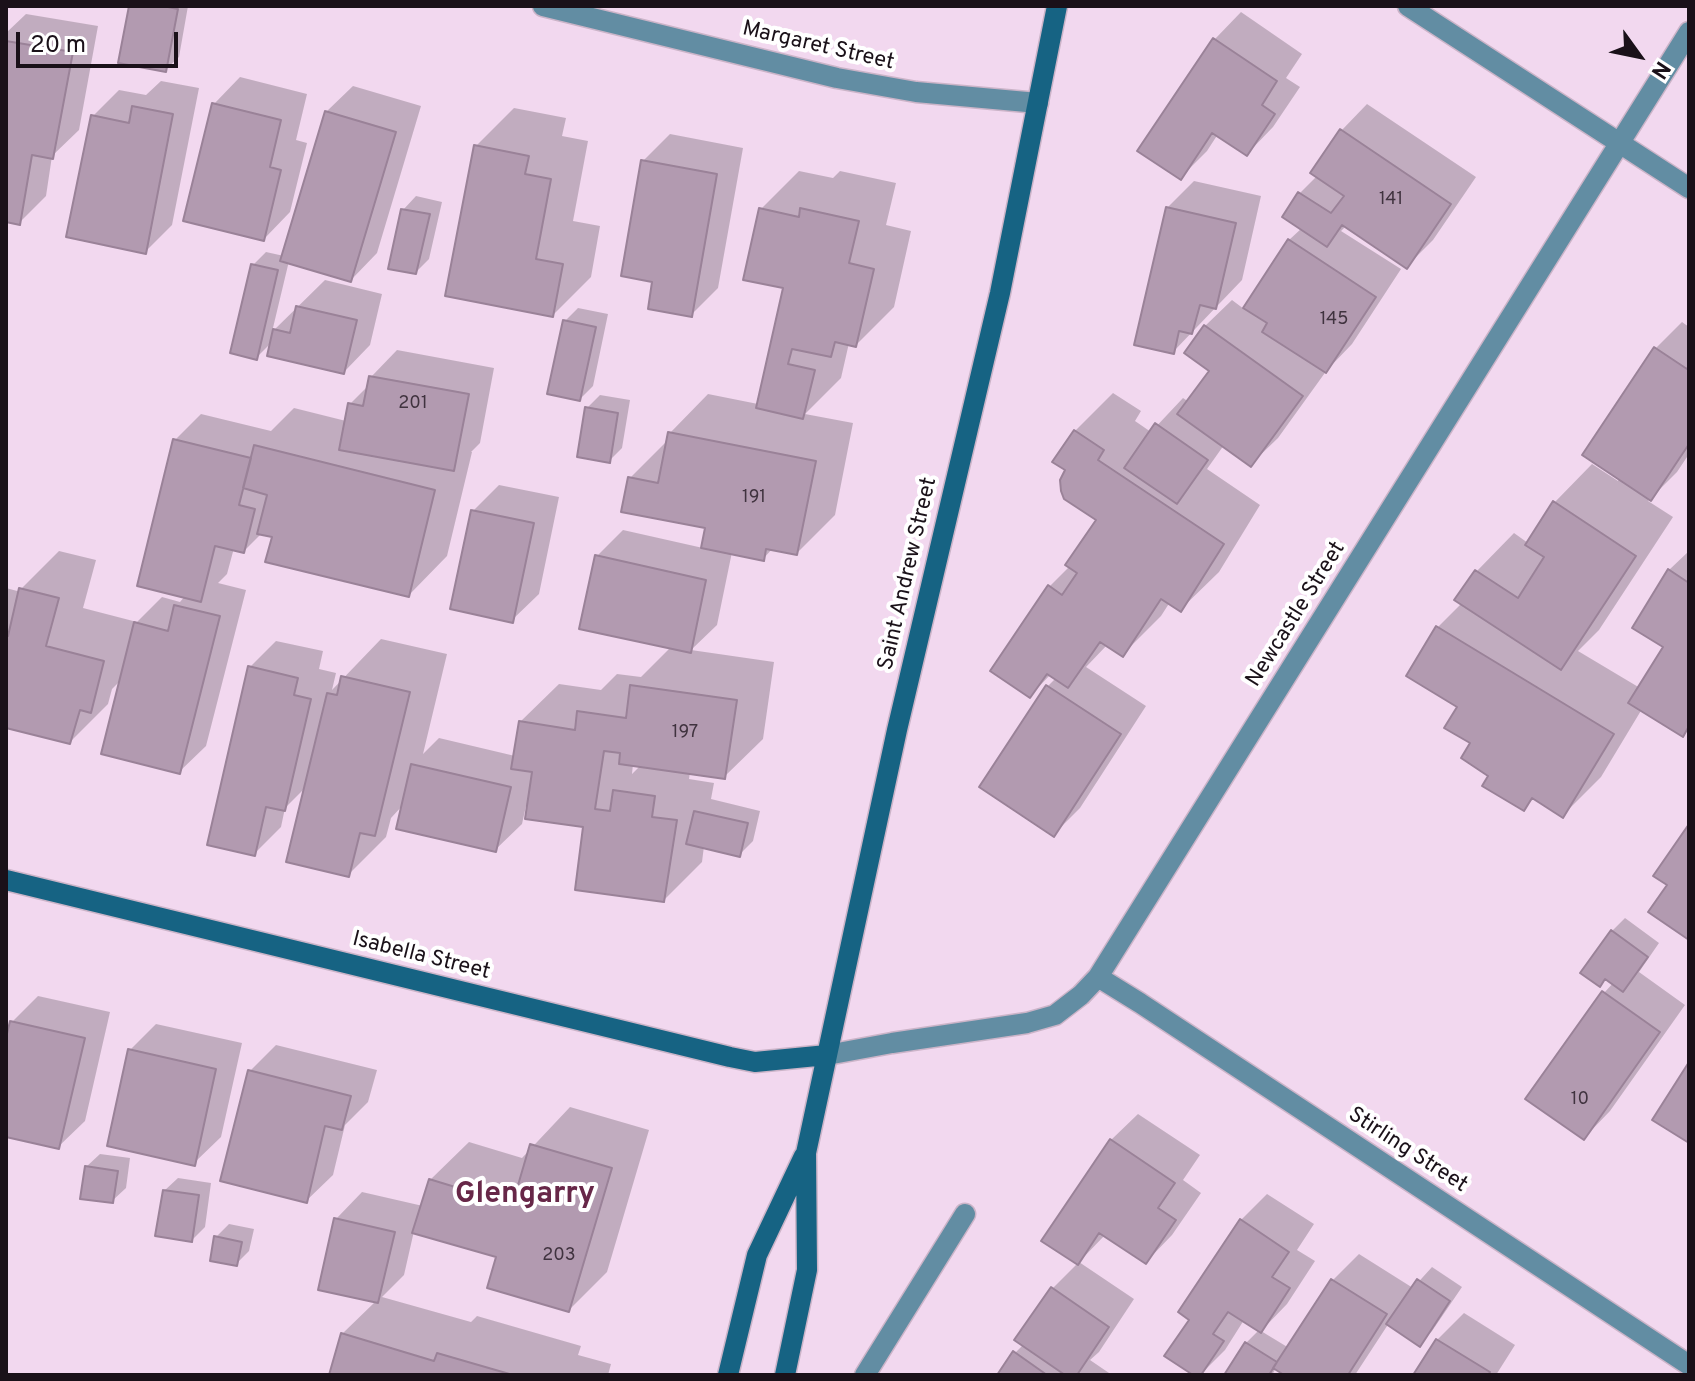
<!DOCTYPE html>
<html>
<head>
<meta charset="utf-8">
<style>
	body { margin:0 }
	#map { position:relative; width:1695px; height:1381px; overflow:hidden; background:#f2d8ef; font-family:Overpass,sans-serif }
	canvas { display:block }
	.frame { position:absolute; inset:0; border:8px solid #1a1119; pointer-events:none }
	.north { position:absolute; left:1599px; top:16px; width:80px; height:80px; -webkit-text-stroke:6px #fff; paint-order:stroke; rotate:123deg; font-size:22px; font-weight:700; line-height:32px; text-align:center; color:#1a1119 }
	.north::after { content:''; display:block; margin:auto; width:28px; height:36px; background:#1a1119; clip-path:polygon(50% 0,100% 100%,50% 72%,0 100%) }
	.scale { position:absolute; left:16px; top:32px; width:162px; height:36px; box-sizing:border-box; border:4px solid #1a1119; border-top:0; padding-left:10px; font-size:24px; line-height:28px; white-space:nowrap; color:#1a1119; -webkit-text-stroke:6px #fff; paint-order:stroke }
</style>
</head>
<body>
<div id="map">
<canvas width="1695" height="1381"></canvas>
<div class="frame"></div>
<div class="north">N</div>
<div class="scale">20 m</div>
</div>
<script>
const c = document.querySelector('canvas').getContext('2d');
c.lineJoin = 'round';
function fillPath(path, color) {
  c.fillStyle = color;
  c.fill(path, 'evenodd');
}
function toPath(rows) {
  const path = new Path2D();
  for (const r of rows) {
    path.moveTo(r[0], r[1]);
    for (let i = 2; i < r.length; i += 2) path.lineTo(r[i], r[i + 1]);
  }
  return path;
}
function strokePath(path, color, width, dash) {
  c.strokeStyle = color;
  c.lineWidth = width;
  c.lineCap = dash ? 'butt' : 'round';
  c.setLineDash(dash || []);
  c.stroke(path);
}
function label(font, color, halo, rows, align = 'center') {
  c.font = font + ' Overpass,sans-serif';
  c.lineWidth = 8;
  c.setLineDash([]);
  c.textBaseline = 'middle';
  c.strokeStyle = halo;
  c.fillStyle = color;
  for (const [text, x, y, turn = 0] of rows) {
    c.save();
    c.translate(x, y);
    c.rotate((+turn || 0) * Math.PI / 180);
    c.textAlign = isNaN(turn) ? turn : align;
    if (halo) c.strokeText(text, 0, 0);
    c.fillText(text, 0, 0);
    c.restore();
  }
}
fillPath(toPath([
	[131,6,188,6,179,57,165,70],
	[1241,12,1302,54,1286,78,1300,87,1273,127,1247,154,1218,134,1207,151,1180,178,1140,151,1215,39],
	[26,14,98,26,79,130,52,156,46,196,19,223,6,220,6,33],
	[240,77,307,94,296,140,307,143,290,212,264,239,214,104],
	[161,81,199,88,172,225,146,251,93,116,119,90,146,95],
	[353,86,421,106,377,253,351,280,289,261,272,332,325,280,382,294,370,345,344,372,272,342,256,358,253,265,266,252,284,256,326,112],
	[1367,104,1476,177,1433,240,1407,266,1346,226,1341,231,1401,269,1352,344,1327,370,1278,438,1251,464,1224,445,1207,469,1260,505,1219,572,1180,610,1170,602,1161,616,1123,654,1108,644,1086,667,1146,706,1080,808,1054,834,982,787,1048,686,1056,678,1051,674,1030,696,1049,587,1070,566,1098,519,1068,470,1075,431,1113,393,1141,411,1135,421,1151,432,1183,398,1189,402,1211,370,1205,326,1232,300,1244,309,1289,240,1302,228,1284,216,1300,193,1317,176,1341,131],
	[514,108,566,118,562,136,588,141,573,221,600,226,591,277,553,315,476,146],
	[670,134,743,148,718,288,692,314,655,280,643,161],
	[799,171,833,178,840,171,896,183,886,225,911,231,894,307,856,345,849,343,841,378,805,414,853,423,835,515,797,553,773,548,763,559,732,552,717,625,691,650,774,662,763,739,724,777,690,772,689,779,714,783,711,799,760,811,753,841,740,854,704,846,702,862,664,900,586,825,526,806,522,824,495,850,403,805,391,818,386,837,348,875,306,787,285,808,281,827,254,854,250,667,276,641,323,651,319,669,336,673,332,690,381,639,447,654,423,754,439,738,515,756,520,722,559,684,601,690,617,674,641,677,671,647,597,556,623,530,703,548,707,526,630,478,669,439,670,433,708,394,758,404,785,287,761,209],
	[633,764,641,765,632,774],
	[1194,181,1261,196,1242,280,1173,352,1167,208],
	[416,196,442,202,429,259,416,272,403,210],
	[578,308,608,314,593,386,580,399,565,321],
	[1682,322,1689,327,1689,454,1677,472,1648,501,1673,517,1599,630,1578,651,1640,688,1666,647,1669,570,1689,551,1689,727,1682,734,1642,709,1601,777,1563,815,1534,798,1524,808,1491,775,1472,743,1459,707,1408,676,1438,627,1462,603,1476,572,1514,533,1528,543,1554,503,1592,464,1618,481,1656,348],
	[397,350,494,368,480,443,471,452,472,452,447,556,409,595,274,536,262,533,244,551,234,548,227,574,218,583,246,590,206,746,179,772,121,680,112,689,108,704,70,742,6,726,6,588,21,592,21,589,59,551,96,560,83,608,137,622,162,597,180,602,185,596,175,440,201,414,271,431,294,408,346,421,350,404,369,385,371,377],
	[600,395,630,400,622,448,609,461,587,408],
	[499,485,559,497,539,594,512,620,473,511],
	[1625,918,1659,943,1639,972,1685,1005,1610,1111,1584,1138,1604,993,1614,982,1612,931],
	[38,996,110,1012,85,1121,58,1147,6,1135,6,1047,12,1022],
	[156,1024,242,1043,221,1137,194,1163,130,1050],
	[276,1045,377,1070,368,1102,345,1125,333,1175,306,1201,250,1071],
	[570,1107,649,1130,607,1272,569,1310,499,1256,414,1231,404,1275,382,1297,471,1322,477,1316,581,1346,578,1355,611,1364,608,1375,331,1375,342,1334,376,1301,336,1219,362,1192,423,1206,430,1180,469,1142,522,1158],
	[1138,1114,1200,1155,1183,1180,1201,1193,1172,1235,1146,1262,1105,1235,1079,1262,1134,1299,1099,1352,1090,1360,1112,1375,1000,1375,1015,1353,1024,1344,1052,1289,1078,1263,1111,1140],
	[100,1154,130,1158,126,1188,112,1201,86,1167],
	[178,1178,211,1183,205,1227,192,1240,164,1191],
	[1267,1194,1314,1224,1297,1250,1315,1261,1287,1304,1261,1331,1289,1348,1333,1280,1359,1254,1413,1288,1432,1267,1462,1287,1432,1331,1419,1344,1389,1323,1355,1375,1287,1375,1276,1368,1272,1375,1226,1375,1246,1343,1259,1330,1244,1320,1225,1350,1200,1375,1197,1375,1191,1320,1241,1220],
	[229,1224,254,1229,249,1251,236,1264,216,1237],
	[1464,1313,1515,1345,1496,1375,1416,1375,1437,1340]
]), '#0003');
const building = toPath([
	[129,6,163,6,178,9,166,72,118,63,129,6],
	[1213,38,1277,81,1262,105,1275,114,1247,156,1212,133,1181,180,1137,151,1213,38],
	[6,41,73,52,53,159,32,155,20,225,6,222,6,41],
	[212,103,281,120,270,167,281,170,264,241,183,221,212,103],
	[132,106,173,114,146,254,66,237,91,115,129,123,132,106],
	[325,111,396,132,351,282,280,261,325,111],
	[1340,129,1451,204,1407,269,1342,225,1327,247,1282,217,1298,192,1331,213,1344,196,1310,173,1340,129],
	[474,145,529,156,525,174,551,179,536,259,563,264,553,317,445,296,474,145],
	[641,160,717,174,692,317,648,309,652,282,621,276,641,160],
	[1166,207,1236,223,1216,309,1200,305,1192,334,1179,331,1174,354,1134,345,1166,207],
	[759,208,799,217,800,208,859,221,849,263,874,269,856,347,835,342,831,357,792,349,788,364,815,370,803,419,756,408,783,288,743,280,759,208],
	[401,209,430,214,416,274,388,269,401,209],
	[1288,239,1376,297,1326,373,1262,332,1267,323,1243,308,1288,239],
	[251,264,278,270,257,360,230,353,251,264],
	[296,306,357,320,344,374,267,356,273,329,290,333,296,306],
	[563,320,596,327,580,401,547,394,563,320],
	[1204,325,1303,396,1251,467,1177,414,1209,371,1184,353,1204,325],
	[1654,347,1687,369,1689,366,1689,444,1651,501,1582,455,1654,347],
	[369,376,469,394,454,471,339,450,348,403,363,406,369,376],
	[585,407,618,413,610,463,577,457,585,407],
	[1155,423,1208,460,1177,504,1124,468,1155,423],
	[1074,430,1104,450,1098,460,1224,544,1181,612,1161,599,1123,657,1100,642,1068,688,1047,674,1030,698,990,671,1048,585,1062,595,1077,573,1065,565,1096,520,1064,499,1061,491,1060,480,1065,470,1052,462,1074,430],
	[668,432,816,461,797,555,766,549,764,561,701,548,705,528,621,512,628,477,658,483,668,432],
	[173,439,251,458,239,505,255,509,244,553,215,546,201,602,137,586,173,439],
	[254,445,435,490,409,597,265,562,272,537,257,534,267,495,243,488,254,445],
	[1553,501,1636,556,1561,670,1454,600,1475,570,1518,598,1544,557,1525,545,1553,501],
	[471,510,534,523,513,623,450,609,471,510],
	[595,555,706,580,691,653,579,629,595,555],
	[1668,569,1689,583,1689,726,1683,737,1628,703,1663,647,1632,628,1668,569],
	[19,588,59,598,46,646,104,661,91,713,80,710,70,744,6,728,6,635,8,636,19,588],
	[174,605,220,616,180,774,101,754,134,622,168,631,174,605],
	[1436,626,1614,734,1563,818,1532,798,1524,811,1482,786,1488,776,1461,758,1470,743,1444,728,1457,707,1406,676,1436,626],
	[248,666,298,678,294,695,311,699,285,811,266,807,255,856,207,845,248,666],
	[341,676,410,692,375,836,360,833,349,877,286,862,327,693,337,695,341,676],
	[630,685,737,700,725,779,619,764,620,753,604,751,595,809,610,811,613,790,655,796,652,817,677,820,664,902,575,890,583,827,525,819,532,772,511,769,519,721,575,730,577,711,626,718,630,685],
	[1046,685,1121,734,1054,837,979,787,1046,685],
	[411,764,511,787,496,852,396,829,411,764],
	[694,811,748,823,740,857,686,844,694,811],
	[1689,824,1689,940,1648,912,1667,885,1653,876,1689,824],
	[1611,930,1648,957,1623,992,1605,979,1600,987,1580,973,1611,930],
	[1602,991,1660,1032,1584,1140,1525,1099,1602,991],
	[10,1021,85,1038,59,1149,6,1137,6,1038,10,1021],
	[128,1049,216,1069,195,1166,107,1146,128,1049],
	[1689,1062,1689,1143,1652,1120,1689,1062],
	[248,1070,351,1096,342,1130,325,1126,307,1203,220,1181,248,1070],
	[1110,1139,1175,1183,1158,1208,1176,1220,1146,1264,1099,1233,1078,1265,1041,1241,1110,1139],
	[530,1144,612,1168,569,1312,487,1288,496,1257,412,1233,429,1179,488,1197,492,1185,516,1192,530,1144],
	[85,1166,118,1171,113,1203,80,1199,85,1166],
	[163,1190,199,1195,192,1242,155,1236,163,1190],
	[334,1218,395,1232,378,1303,318,1290,334,1218],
	[1240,1219,1289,1252,1272,1277,1290,1288,1261,1333,1228,1312,1213,1334,1224,1341,1201,1375,1193,1375,1164,1356,1189,1320,1178,1312,1240,1219],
	[214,1236,242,1242,237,1266,210,1261,214,1236],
	[1331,1279,1387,1314,1348,1375,1284,1375,1273,1368,1331,1279],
	[1417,1279,1450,1301,1420,1347,1386,1324,1417,1279],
	[1051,1287,1109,1327,1077,1375,1065,1375,1014,1340,1051,1287],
	[341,1333,434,1361,437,1353,513,1375,329,1375,341,1333],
	[1436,1339,1490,1372,1488,1375,1413,1375,1436,1339],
	[1245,1342,1277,1362,1269,1375,1224,1375,1245,1342],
	[1013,1351,1047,1375,997,1375,1013,1351]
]);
fillPath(building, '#b29ab0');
strokePath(building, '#9a8298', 2);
const lane = toPath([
	[865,1375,965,1214]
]);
const street = toPath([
	[543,6,837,78,916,92,1038,103],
	[1408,6,1689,188],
	[1098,977,1140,1003,1689,1365],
	[827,1055,892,1043,1027,1023,1055,1015,1081,995,1098,977,1689,32]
]);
const secondary = toPath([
	[6,880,730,1057,755,1062,827,1055],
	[728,1375,757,1255,804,1156],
	[785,1375,807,1270,806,1153,897,730,1000,293,1057,6]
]);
strokePath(lane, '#cbb4c8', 23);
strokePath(street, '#cbb4c8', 23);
strokePath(secondary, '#cbb4c8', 23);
strokePath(lane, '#628da3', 20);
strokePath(street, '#628da3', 20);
strokePath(secondary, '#166383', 20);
label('18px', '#40333f', null, [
	["141",1391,200],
	["145",1334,320],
	["201",413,404],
	["191",754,498],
	["197",685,733],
	["10",1580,1100],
	["203",559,1256]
]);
label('22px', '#1a1119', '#fff', [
	["Margaret Street",818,47,13],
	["Saint Andrew Street",909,574,-77],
	["Newcastle Street",1297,615,-58],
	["Isabella Street",421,957,14],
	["Stirling Street",1407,1151,33]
]);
label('bold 30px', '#672748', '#fff', [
	["Glengarry",525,1196]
]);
</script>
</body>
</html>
